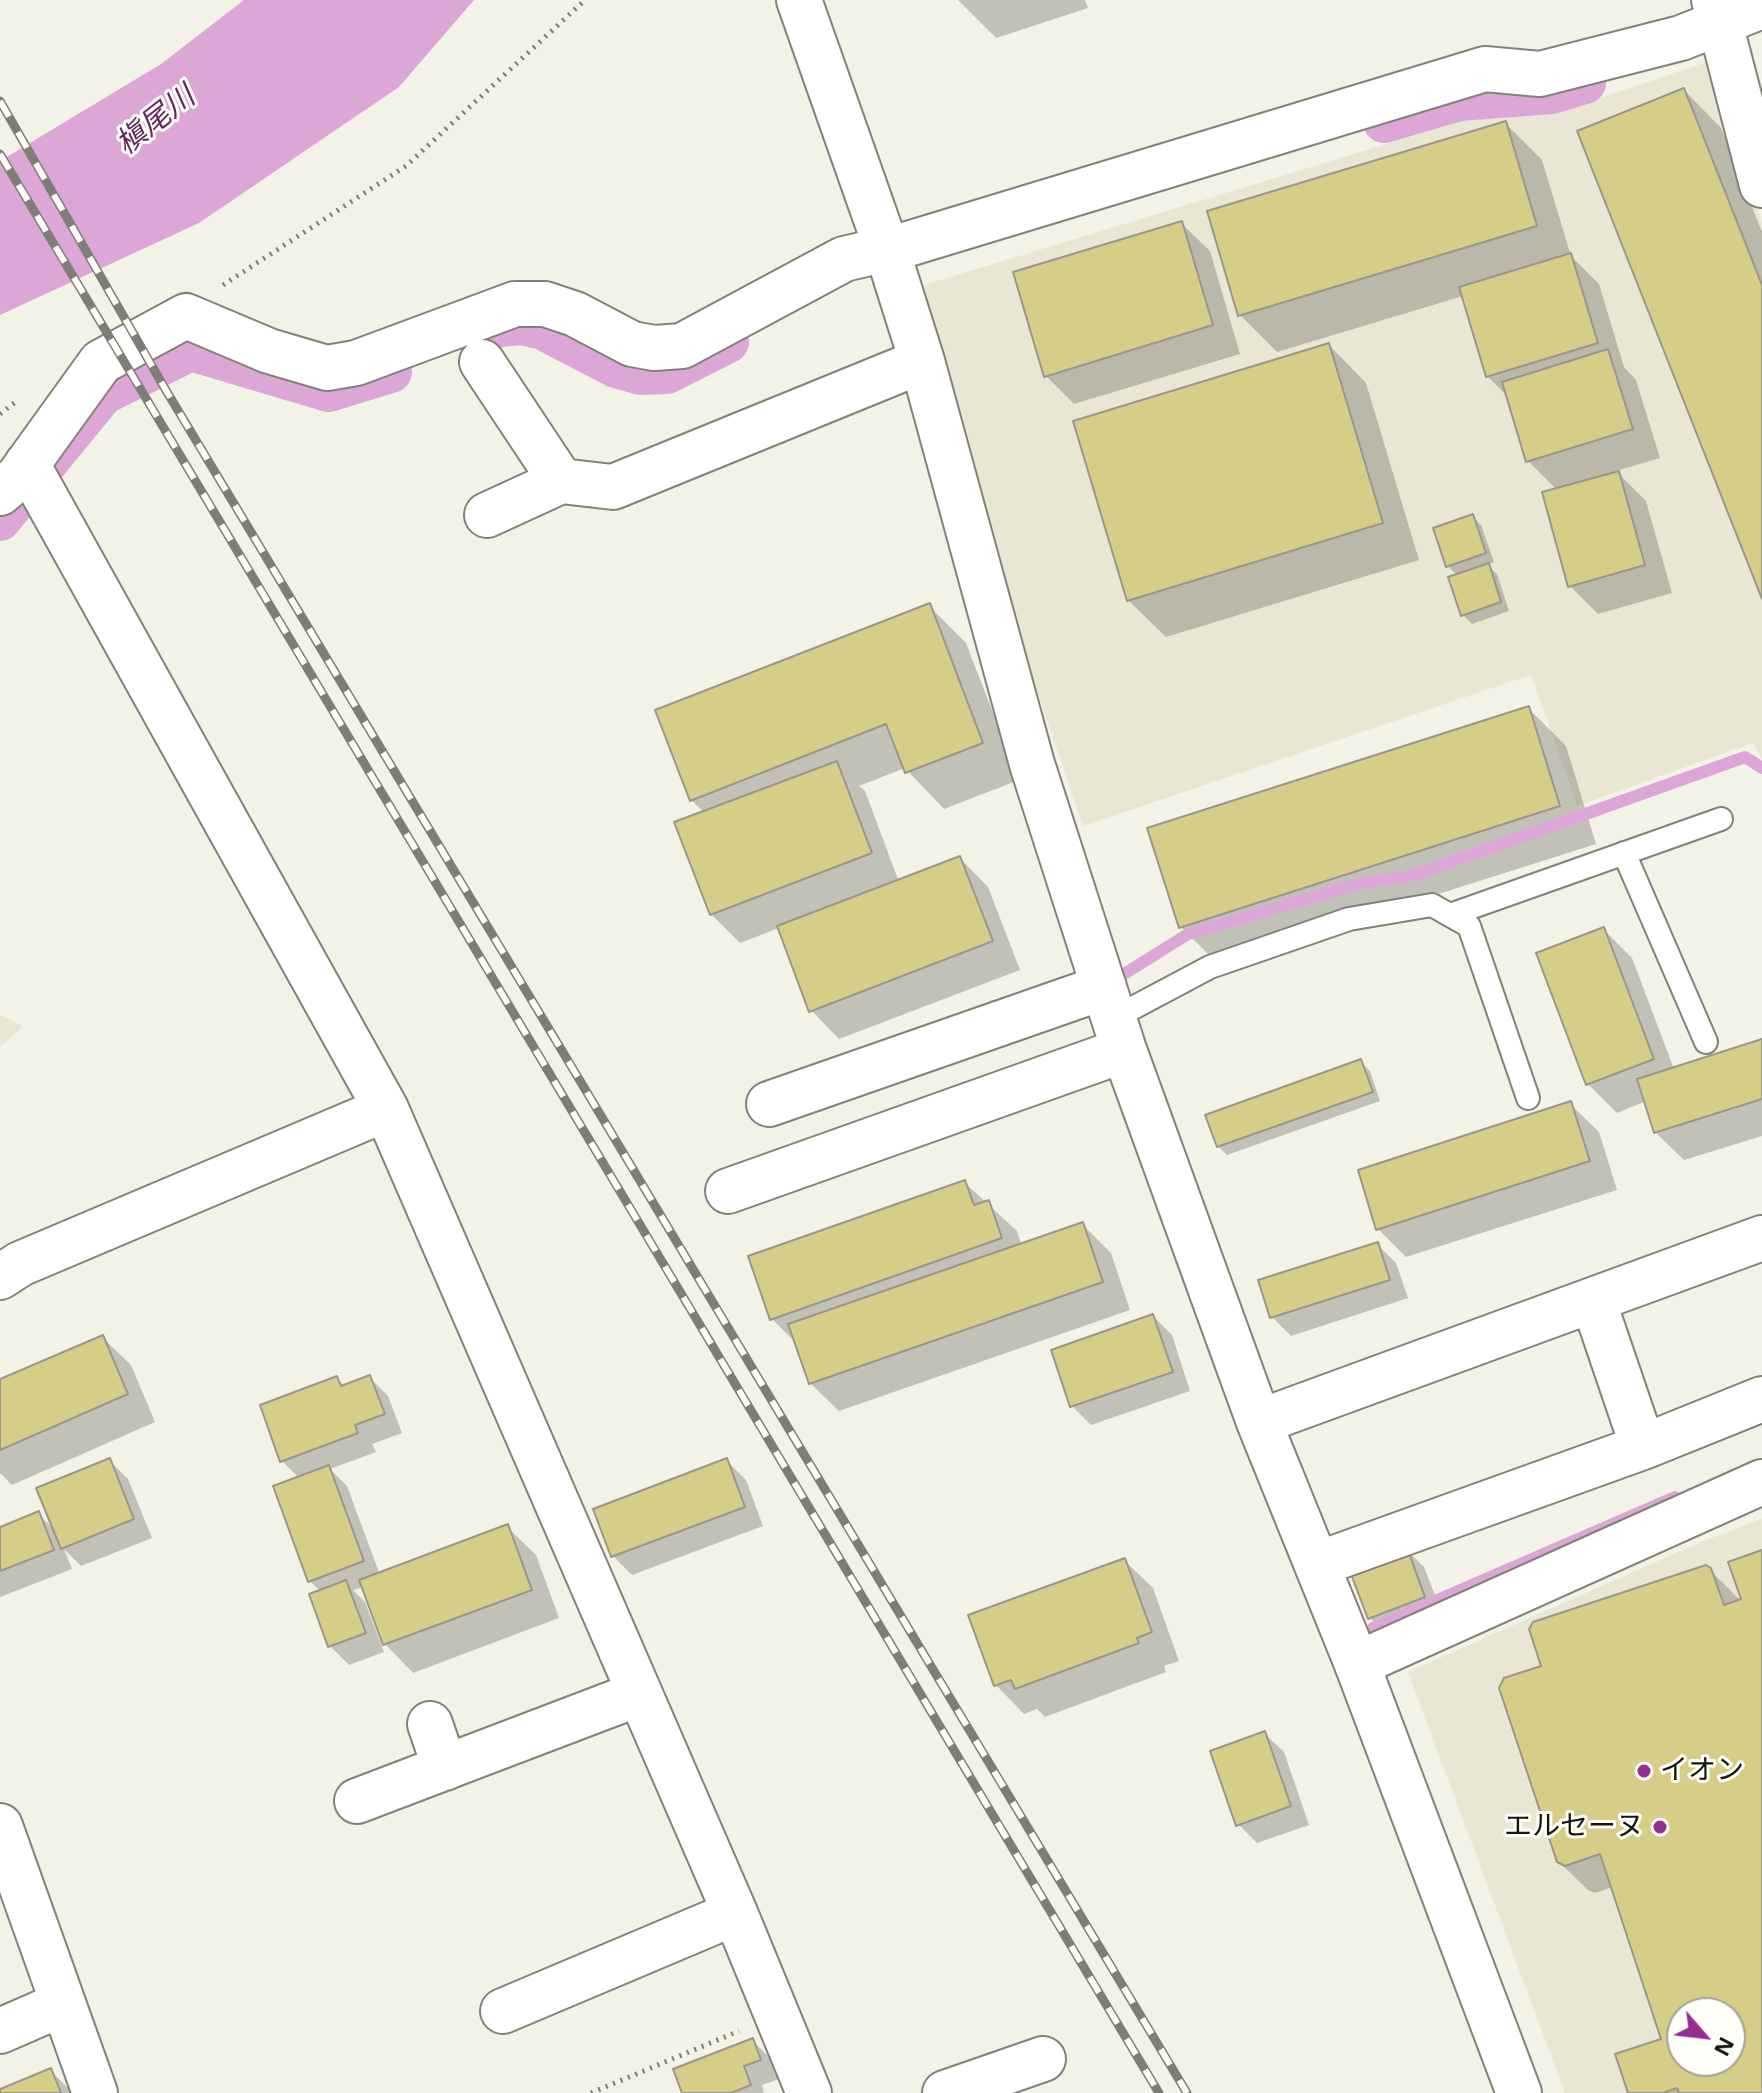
<!DOCTYPE html>
<html>
<head>
<meta charset="utf-8">
<style>
	body { margin:0 }
	#map { position:relative; width:1762px; height:2093px; overflow:hidden; background:#f3f2e6; font-family:"Open Sans",sans-serif }
	canvas { display:block }
	.north { position:absolute; left:1666px; top:1997px; width:80px; height:80px; box-sizing:border-box; background:#fffffa; border:2px solid #a1a19c; border-radius:50%; rotate:118deg; font-size:22px; font-weight:700; line-height:32px; text-align:center; color:#141410 }
	.north::after { content:''; display:block; margin:auto; width:28px; height:36px; background:#952d91; clip-path:polygon(50% 0,100% 100%,50% 72%,0 100%) }
</style>
</head>
<body>
<div id="map">
<canvas width="1762" height="2093"></canvas>
<div class="north">N</div>
</div>
<script>
const c = document.querySelector('canvas').getContext('2d');
c.lineJoin = 'round';
function fillPath(path, color) {
  c.fillStyle = color;
  c.fill(path, 'evenodd');
}
function toPath(rows) {
  const path = new Path2D();
  for (const r of rows) {
    path.moveTo(r[0], r[1]);
    for (let i = 2; i < r.length; i += 2) path.lineTo(r[i], r[i + 1]);
  }
  return path;
}
function strokePath(path, color, width, dash) {
  c.strokeStyle = color;
  c.lineWidth = width;
  c.lineCap = dash ? 'butt' : 'round';
  c.setLineDash(dash || []);
  c.stroke(path);
}
function label(font, color, halo, rows, align = 'center') {
  c.font = font + ' "Open Sans","Noto Sans JP",sans-serif';
  c.lineWidth = 6;
  c.setLineDash([]);
  c.textBaseline = 'middle';
  c.strokeStyle = halo;
  c.fillStyle = color;
  for (const [text, x, y, turn = 0] of rows) {
    c.save();
    c.translate(x, y);
    c.rotate((+turn || 0) * Math.PI / 180);
    c.textAlign = isNaN(turn) ? turn : align;
    if (halo) c.strokeText(text, 0, 0);
    c.fillText(text, 0, 0);
    c.restore();
  }
}
fillPath(toPath([
	[1713,60,1762,224,1762,758,1753,743,1577,806,1531,675,1083,826,1021,644,924,285,1508,107,1570,108],
	[0,1015,23,1026,0,1047],
	[1762,1519,1762,2093,1565,2093,1408,1672,1703,1541],
	[1682,2013,1730,2013,1730,2061,1682,2061]
]), '#e9e7d4');
fillPath(toPath([
	[244,0,474,0,399,87,199,223,0,315,0,161,161,64]
]), '#dca7d7');
fillPath(toPath([
	[958,0,1085,0,1088,8,996,38],
	[1684,90,1721,128,1762,232,1762,594],
	[1505,123,1542,160,1571,256,1599,284,1624,367,1636,380,1660,458,1616,471,1646,501,1672,593,1598,614,1570,586,1557,490,1527,460,1508,397,1487,376,1463,296,1277,352,1240,315],
	[1181,223,1210,251,1240,354,1074,404,1046,376],
	[1329,345,1366,383,1419,560,1166,637,1128,600],
	[1472,516,1481,525,1494,562,1487,565,1497,574,1509,611,1472,624,1463,615,1458,576,1448,566],
	[929,606,966,643,1019,780,944,809,905,768,859,786,865,791,899,882,960,858,988,887,1020,970,839,1039,811,1010,779,928,740,943,711,914,705,813,691,800],
	[1528,708,1566,746,1596,844,1218,964,1181,927],
	[1604,930,1632,958,1674,1069,1762,1041,1762,1136,1684,1160,1655,1132,1646,1101,1617,1113,1588,1084],
	[1361,1062,1370,1071,1380,1101,1227,1155,1218,1146],
	[1570,1104,1599,1132,1617,1190,1406,1257,1378,1229],
	[965,1183,1017,1231,1022,1246,1083,1225,1111,1253,1130,1310,839,1411,810,1383,798,1345,772,1319],
	[1377,1244,1396,1263,1408,1298,1291,1336,1272,1317],
	[1153,1316,1172,1335,1190,1391,1091,1425,1072,1406],
	[102,1337,131,1365,155,1422,12,1485,0,1473,0,1382],
	[369,1377,388,1396,402,1433,372,1444,376,1452,330,1469,347,1486,380,1575,507,1527,536,1555,559,1618,413,1673,385,1644,364,1587,353,1590,365,1602,384,1652,349,1665,330,1646,311,1595,321,1592,310,1581,299,1478,282,1461,336,1378,345,1386],
	[109,1460,128,1479,152,1538,81,1566,64,1549,72,1569,0,1597,0,1529,38,1514,56,1531],
	[727,1461,746,1480,763,1526,632,1575,613,1556],
	[1405,1548,1424,1567,1443,1616,1389,1637,1370,1618],
	[1762,1552,1762,2093,1630,2093,1664,2040,1613,1887,1595,1893,1588,1890,1558,1861,1544,1667,1710,1570,1744,1604],
	[1682,2013,1730,2013,1730,2061,1682,2061],
	[1124,1560,1153,1588,1179,1661,1164,1666,1166,1672,1045,1717,1037,1709,1024,1714,996,1685],
	[1265,1734,1284,1752,1309,1825,1257,1843,1238,1824],
	[752,2040,771,2059,779,2079,762,2085,764,2093,684,2093],
	[51,2071,73,2093,0,2093,0,2091]
]), '#0003');
strokePath(toPath([
	[1124,974,1188,934,1357,884,1415,875,1745,757,1762,768],
	[1373,1628,1675,1497]
]), '#dca7d7', 12);
strokePath(toPath([
	[1384,122,1459,100,1552,93,1585,83],
	[478,335,499,326,522,324,543,329,616,367,641,374,667,373,728,342],
	[0,520,103,394,191,350,329,391,391,372]
]), '#dca7d7', 42);
const building = toPath([
	[1684,88,1762,285,1762,599,1577,131,1684,88],
	[1506,121,1537,226,1238,316,1207,211,1506,121],
	[1182,221,1213,325,1044,377,1013,272,1182,221],
	[1571,253,1598,343,1486,377,1459,287,1571,253],
	[1329,343,1383,523,1127,601,1073,421,1329,343],
	[1608,349,1633,429,1526,462,1502,382,1608,349],
	[1619,471,1645,565,1568,587,1542,492,1619,471],
	[1473,514,1486,553,1446,567,1433,528,1473,514],
	[1489,563,1501,602,1461,616,1448,577,1489,563],
	[930,603,983,743,905,773,886,724,690,801,655,710,930,603],
	[1529,706,1560,806,1179,928,1147,828,1529,706],
	[837,761,872,853,710,915,674,822,837,761],
	[960,856,993,941,809,1012,777,926,960,856],
	[1604,927,1654,1059,1586,1085,1536,953,1604,927],
	[1762,1039,1762,1099,1654,1133,1637,1079,1762,1039],
	[1361,1059,1373,1092,1217,1147,1205,1115,1361,1059],
	[1571,1101,1590,1161,1376,1230,1358,1170,1571,1101],
	[965,1180,974,1205,989,1200,1002,1238,770,1320,748,1256,965,1180],
	[1083,1222,1103,1282,809,1384,788,1324,1083,1222],
	[1378,1242,1390,1280,1270,1318,1258,1280,1378,1242],
	[1153,1314,1173,1372,1070,1407,1051,1350,1153,1314],
	[103,1335,128,1394,0,1450,0,1379,103,1335],
	[370,1375,385,1414,355,1425,358,1433,280,1462,260,1405,337,1376,341,1386,370,1375],
	[110,1458,134,1519,61,1549,36,1488,110,1458],
	[727,1458,745,1507,611,1557,593,1509,727,1458],
	[329,1465,364,1561,308,1582,273,1486,329,1465],
	[39,1511,54,1550,0,1571,0,1527,39,1511],
	[508,1524,532,1590,383,1645,359,1580,508,1524],
	[1406,1545,1425,1597,1368,1619,1351,1574,1406,1545],
	[1762,1550,1762,2093,1679,2093,1677,2088,1663,2093,1628,2093,1615,2054,1661,2039,1600,1854,1565,1866,1557,1862,1499,1688,1504,1678,1541,1666,1529,1629,1533,1622,1706,1565,1711,1568,1724,1605,1741,1599,1728,1562,1762,1550],
	[1682,2013,1730,2013,1730,2061,1682,2061,1682,2013],
	[1125,1558,1152,1632,1137,1638,1139,1643,1015,1689,1011,1680,994,1686,968,1615,1125,1558],
	[346,1580,366,1633,328,1647,309,1594,346,1580],
	[1265,1731,1291,1806,1236,1826,1210,1751,1265,1731],
	[753,2038,761,2060,744,2066,751,2085,731,2093,682,2093,673,2069,753,2038],
	[51,2068,61,2093,0,2093,0,2089,51,2068]
]);
fillPath(building, '#d6cd88');
strokePath(building, '#99978d', 2);
const service = toPath([
	[1624,853,1706,1042],
	[1450,915,1721,819],
	[1114,1018,1210,967,1349,919,1432,905,1469,926,1528,1098]
]);
const minor = toPath([
	[799,0,886,247,922,361,1032,764,1124,1050,1259,1422,1357,1664,1762,1482],
	[1714,0,1762,185],
	[482,362,561,481],
	[27,464,386,1109,735,1913,809,2093],
	[0,493,18,477,101,362,186,316,269,351,327,368,356,363,515,304,545,304,575,314,632,344,654,348,682,346,844,259,908,244,1485,69,1540,74,1681,38,1762,6],
	[487,515,561,481,613,487,922,361],
	[769,1104,1104,987],
	[728,1191,1124,1050],
	[0,1277,20,1264,386,1109],
	[1593,1300,1643,1447],
	[1259,1422,1762,1238],
	[1318,1564,1643,1447,1762,1399],
	[430,1724,445,1768],
	[357,1801,638,1694],
	[0,1826,95,2093],
	[503,2011,735,1913],
	[0,2031,62,2004],
	[945,2093,1043,2059]
]);
const tertiary = toPath([
	[1357,1664,1519,2093]
]);
strokePath(service, '#838278', 26);
strokePath(minor, '#838278', 48);
strokePath(tertiary, '#838278', 48);
strokePath(toPath([
	[223,285,406,166,585,0],
	[0,414,18,400],
	[591,2093,739,2031]
]), '#7c7b74', 5, [2, 6]);
strokePath(service, '#fff', 22);
strokePath(minor, '#fff', 44);
strokePath(tertiary, '#fff', 44);
const rail = toPath([
	[0,101,164,387,1187,2093],
	[0,154,1159,2093]
]);
strokePath(rail, '#7e7e76', 9);
strokePath(rail, '#fffffa', 6, [18]);
for (const [x, y, r, color] of [
	[1644,1771,8,"#952d91"],
	[1660,1827,8,"#952d91"]
]) {
  const dot = new Path2D();
  dot.arc(x, y, r, 0, 2 * Math.PI);
  c.fillStyle = color;
  c.fill(dot);
  strokePath(dot, '#fffffa', 3);
}
label('28px', '#141410', '#fffffa', [
	["イオン",1660,1771],
	["エルセーヌ",1644,1827,"right"]
], 'left');
label('italic 30px', '#642661', '#fffffa', [
	["槇尾川",156,121,-38]
]);
</script>
</body>
</html>
